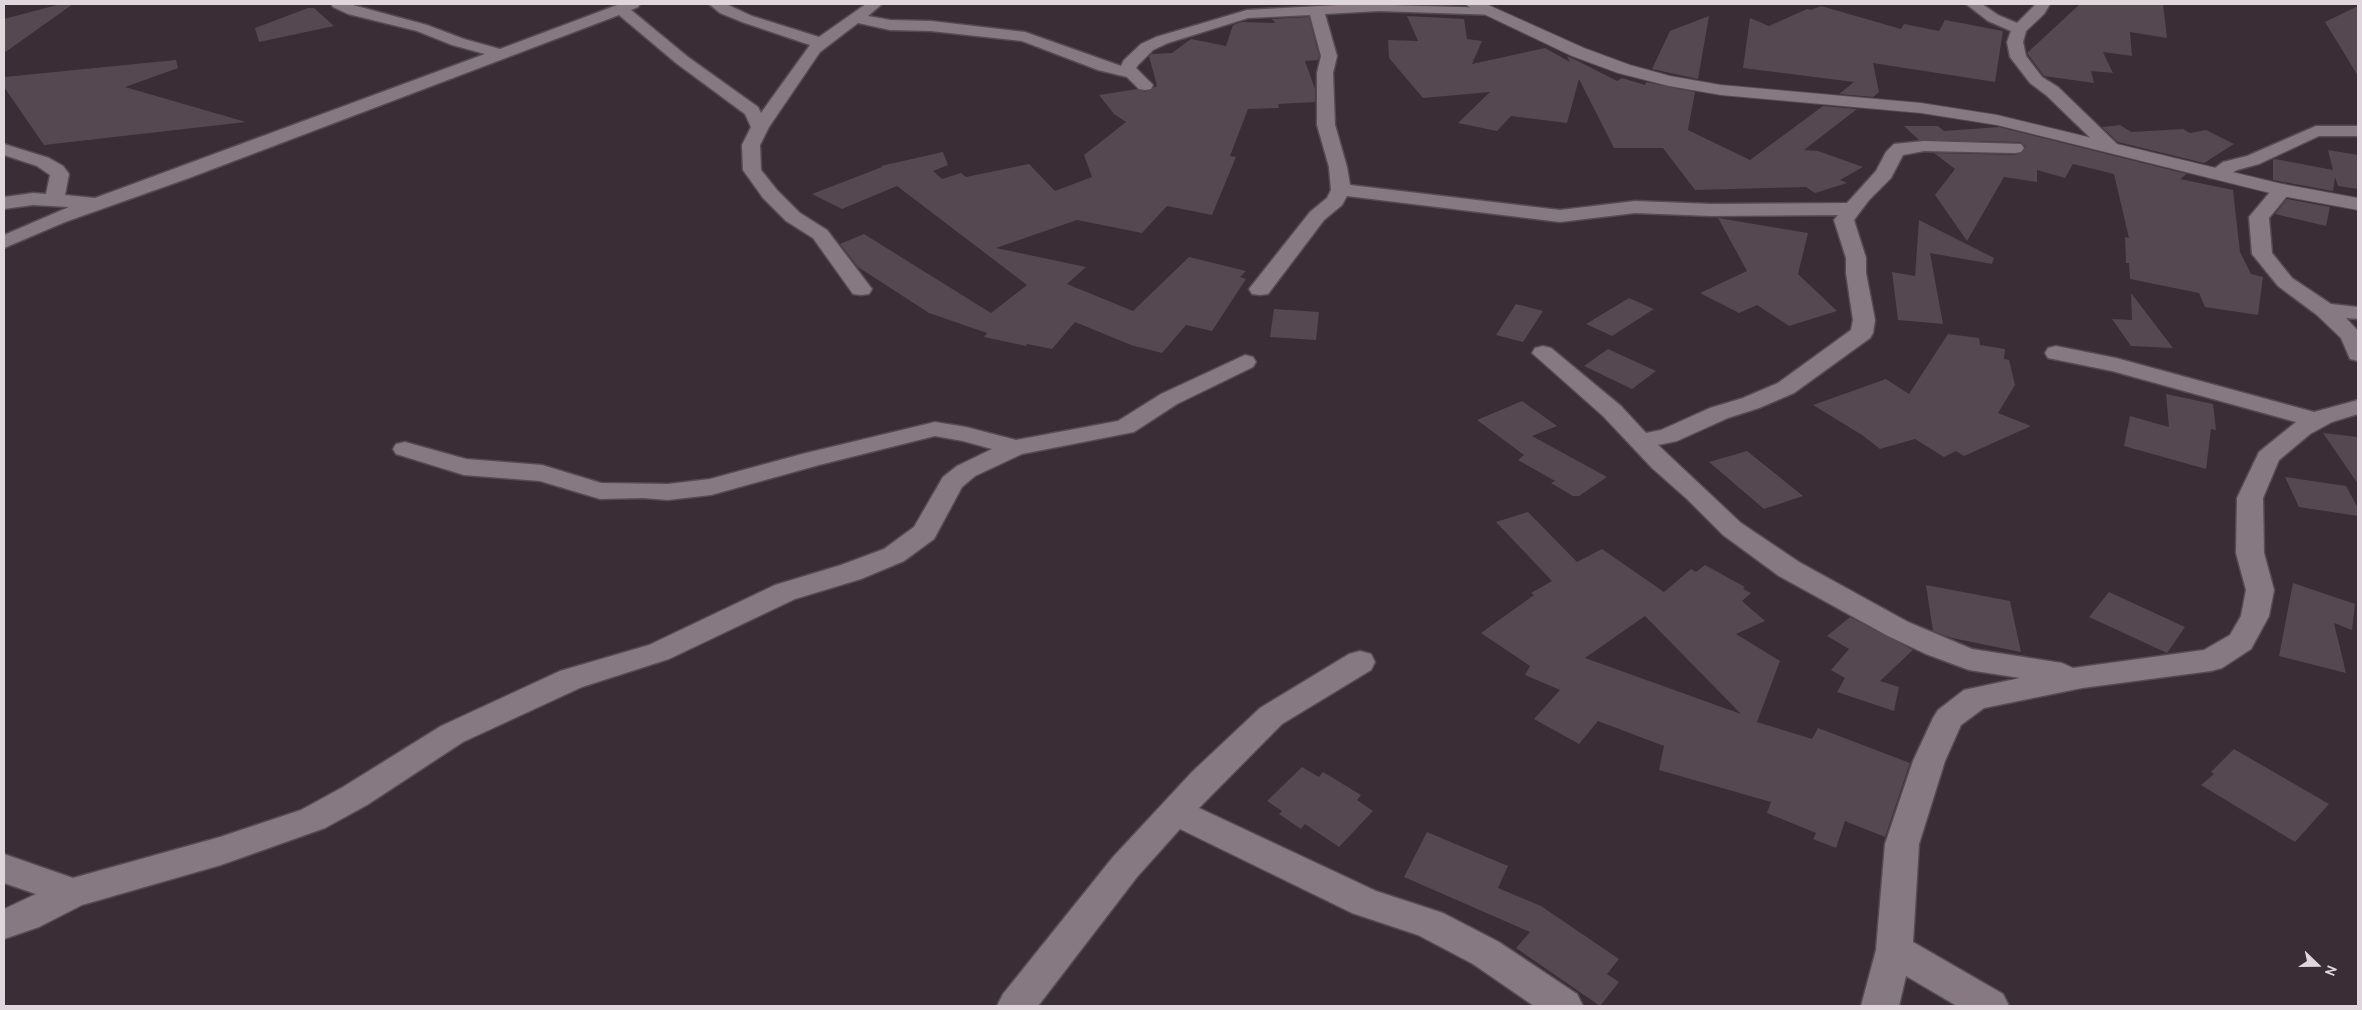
<!DOCTYPE html>
<html>
<head>
<meta charset="utf-8">
<style>
	body { margin:0 }
	#map { position:relative; width:2362px; height:1010px; overflow:hidden; background:#3a2d35; font-family:Cabin,sans-serif }
	canvas { display:block }
	.frame { position:absolute; inset:0; border:5px solid #dfd7dc; pointer-events:none }
	.north { position:absolute; left:2292px; top:940px; width:50px; height:50px; -webkit-text-stroke:4px #3a2d35; paint-order:stroke; rotate:112deg; font-size:14px; font-weight:700; line-height:20px; text-align:center; color:#dfd7dc }
	.north::after { content:''; display:block; margin:auto; width:18px; height:22px; background:#dfd7dc; clip-path:polygon(50% 0,100% 100%,50% 72%,0 100%) }
</style>
</head>
<body>
<div id="map">
<canvas width="2362" height="1010"></canvas>
<div class="frame"></div>
<div class="north">N</div>
</div>
<script>
const c = document.querySelector('canvas').getContext('2d');
c.lineJoin = 'round';
function fillPath(path, color) {
  c.fillStyle = color;
  c.fill(path, 'evenodd');
}
function toPath(rows) {
  const path = new Path2D();
  for (const r of rows) {
    path.moveTo(r[0], r[1]);
    for (let i = 2; i < r.length; i += 2) path.lineTo(r[i], r[i + 1]);
  }
  return path;
}
function strokePath(path, color, width, dash) {
  c.strokeStyle = color;
  c.lineWidth = width;
  c.lineCap = dash ? 'butt' : 'round';
  c.setLineDash(dash || []);
  c.stroke(path);
}
fillPath(toPath([
	[61,4,73,4,4,53,4,19],
	[2080,4,2163,4,2167,38,2130,32,2132,56,2103,52,2113,73,2091,71,2094,83,2044,76,2027,53],
	[1821,6,1901,29,1904,24,1939,31,1945,20,2003,31,1995,82,1873,63,1879,92,1873,97,1839,94,1854,82,1743,68,1750,18,1769,26,1807,9,1811,10],
	[2358,6,2358,76,2325,22],
	[308,8,314,8,334,26,259,42,255,28],
	[1407,16,1464,19,1467,39,1482,41,1472,64,1545,48,1570,62,1567,56,1574,59,1617,81,1622,78,1645,85,1646,82,1695,92,1688,130,1750,160,1823,106,1857,109,1804,150,1818,151,1863,167,1840,180,1847,183,1815,193,1806,187,1695,190,1663,148,1614,148,1579,79,1567,123,1511,116,1497,131,1458,123,1490,92,1423,98,1389,58,1388,40,1418,41],
	[1709,16,1698,79,1652,69,1670,31],
	[1309,17,1319,56,1318,60,1305,61,1315,89,1315,102,1278,104,1279,108,1248,109,1230,156,1236,157,1212,215,1167,206,1142,233,1077,220,996,248,1086,267,1067,284,1133,311,1189,257,1246,271,1240,277,1246,279,1212,331,1186,325,1162,353,1131,345,1075,322,1052,349,1027,344,1026,346,984,337,987,333,929,313,858,267,840,244,864,234,991,313,1027,285,897,186,842,209,812,194,882,167,881,166,943,152,948,165,933,171,942,179,961,173,966,177,1029,164,1055,191,1092,177,1084,155,1126,122,1114,114,1099,95,1137,89,1145,92,1157,86,1149,56,1151,54,1172,53,1191,39,1226,46,1233,25,1242,22,1275,23,1272,19],
	[176,60,178,68,125,87,246,122,44,145,4,87,4,77],
	[2120,125,2131,132,2183,129,2190,133,2206,130,2234,144,2204,163,2118,142,2102,127],
	[1904,126,1938,126,1944,131,1999,127,2187,174,2180,179,2233,190,2240,252,2251,274,2263,277,2258,315,2205,307,2199,293,2130,279,2129,263,2126,263,2125,237,2129,238,2114,174,2073,164,2065,178,2037,170,2037,182,2004,177,1967,241,1935,195,1955,169,1934,153,2015,155,2022,153,2026,147,2021,142,1919,140],
	[2328,150,2358,155,2358,189,2338,186,2335,177,2333,191,2273,180,2273,160,2275,159,2333,170],
	[2287,199,2330,207,2326,226,2275,214],
	[1718,218,1808,233,1798,274,1837,311,1789,326,1757,305,1739,313,1700,293,1747,271],
	[1919,220,1994,258,1992,264,1930,253,1943,324,1898,320,1892,272,1915,276],
	[2131,293,2173,348,2131,346,2112,319,2132,320],
	[1629,298,1654,309,1612,336,1586,324],
	[1516,304,1543,311,1523,342,1496,335],
	[1274,309,1319,312,1316,340,1270,337],
	[1948,334,1979,338,1980,345,2005,349,2004,359,2009,360,2015,385,1998,413,2031,426,1964,456,1956,451,1944,457,1915,439,1880,449,1862,435,1813,405,1886,379,1909,394],
	[1608,349,1656,371,1632,389,1584,366],
	[2166,394,2213,404,2216,430,2211,429,2206,469,2124,446,2130,416,2169,427],
	[1522,401,1557,426,1532,436,1607,477,1579,496,1573,496,1551,483,1555,481,1518,460,1524,455,1477,420],
	[2323,433,2358,437,2358,484],
	[1747,451,1803,496,1764,509,1709,462],
	[2285,477,2346,486,2358,508,2358,516,2299,507],
	[1528,512,1577,562,1602,549,1664,592,1691,569,1696,572,1705,565,1745,587,1743,589,1751,593,1742,601,1765,621,1736,634,1780,661,1757,722,1812,739,1818,728,1910,763,1885,837,1845,821,1836,848,1813,839,1816,833,1767,813,1771,802,1659,770,1664,746,1598,721,1579,744,1534,719,1560,690,1525,675,1530,666,1481,633,1534,595,1531,593,1552,581,1496,522],
	[1645,616,1741,714,1585,658],
	[2293,583,2355,604,2352,630,2334,623,2346,673,2279,656],
	[1926,585,2010,601,2021,652,1952,638,1933,631],
	[2109,592,2185,627,2167,653,2089,617],
	[1850,617,1913,650,1880,681,1899,687,1894,711,1837,692,1845,678,1831,670,1849,649,1827,636],
	[2234,749,2329,804,2295,842,2201,785,2214,774,2211,772],
	[1302,767,1319,777,1323,772,1361,795,1357,800,1373,811,1339,847,1305,824,1301,829,1279,814,1282,811,1267,801],
	[1427,832,1508,866,1498,888,1541,906,1619,959,1607,974,1619,982,1600,1006,1516,948,1530,932,1404,877]
]), '#564851');
const minor = toPath([
	[331,4,349,4,427,25,464,39,500,49,620,4,640,4,638,7,631,10,688,57,758,107,761,113,810,45,742,22,720,13,709,4,726,4,752,16,819,37,866,4,882,4,868,16,890,20,931,21,1025,32,1121,66,1124,60,1141,44,1156,37,1247,10,1356,4,1493,8,1500,12,1498,15,1379,11,1325,14,1337,56,1333,73,1335,125,1347,167,1350,185,1560,210,1635,201,1711,204,1847,203,1876,171,1886,152,1894,144,1924,141,2021,144,2024,148,2021,152,2015,153,1924,151,1903,155,1891,178,1869,200,1854,220,1866,258,1866,273,1875,320,1873,333,1870,338,1794,393,1759,408,1728,418,1677,441,1658,445,1741,523,1799,562,1908,622,1972,649,2062,663,2073,668,2204,650,2230,635,2241,616,2246,590,2236,553,2237,498,2259,452,2296,422,2112,371,2048,358,2045,353,2048,348,2056,346,2116,358,2314,412,2358,400,2358,414,2332,422,2310,434,2279,460,2263,498,2264,553,2274,590,2269,616,2251,649,2222,668,2211,671,2082,688,1984,708,1961,725,1945,761,1919,844,1913,942,2003,994,2009,1006,1957,1006,1906,976,1899,1006,1861,1006,1876,950,1885,844,1913,761,1933,718,1938,710,1964,690,2020,678,1969,670,1926,654,1888,636,1779,576,1723,535,1687,499,1652,468,1603,416,1532,353,1535,348,1543,346,1551,348,1621,406,1646,433,1661,430,1710,408,1743,398,1778,383,1851,330,1853,320,1846,273,1846,258,1834,220,1838,215,1711,216,1635,213,1560,222,1347,196,1342,205,1324,220,1268,294,1260,295,1252,294,1249,289,1310,212,1327,198,1331,190,1329,167,1317,125,1317,73,1321,56,1310,15,1248,18,1168,43,1153,50,1138,65,1136,68,1153,85,1151,89,1145,90,1139,89,1127,77,1098,70,1022,41,931,31,890,30,858,23,820,52,769,127,760,145,761,170,777,190,800,213,827,230,872,289,869,294,861,295,853,294,813,238,786,221,763,198,743,170,742,145,751,127,745,114,676,63,619,15,189,178,65,222,4,248,4,235,69,207,33,205,4,209,4,197,33,193,46,194,50,175,37,166,4,155,4,144,49,158,63,166,69,174,65,195,95,198,485,54,452,45,417,31,348,14,333,7,331,4],
	[1966,4,1982,4,1998,15,2017,23,2036,4,2050,4,2044,14,2026,31,2023,42,2026,56,2042,77,2058,87,2116,143,2119,147,2116,151,2104,151,2046,95,2030,83,2010,57,2007,42,2011,31,1988,21,1966,4],
	[2316,126,2358,126,2358,136,2319,136,2259,164,2237,170,2223,178,2209,178,2207,174,2223,162,2247,156,2316,126],
	[2282,184,2289,186,2292,190,2269,218,2272,253,2292,278,2331,304,2358,307,2358,319,2346,318,2358,331,2358,361,2350,359,2341,338,2317,315,2278,286,2252,254,2249,217,2275,186,2282,184],
	[1245,355,1253,357,1256,362,1253,367,1177,404,1134,432,1022,454,975,476,962,487,934,539,904,561,861,579,795,599,669,659,582,687,463,742,367,805,325,828,221,865,82,905,39,927,4,939,4,909,36,894,4,883,4,854,73,878,220,837,301,810,343,787,441,726,560,671,649,645,775,585,841,565,884,549,914,527,943,477,957,466,992,449,963,441,935,436,819,465,711,495,668,500,643,498,600,499,540,481,464,475,396,454,393,449,396,444,405,442,466,459,542,465,601,483,668,484,710,479,802,454,935,422,966,427,1016,440,1118,421,1161,394,1245,355],
	[1360,651,1371,654,1375,662,1371,670,1282,724,1199,808,1376,891,1443,913,1499,942,1577,994,1583,1006,1534,1006,1473,964,1418,935,1352,913,1180,829,1137,877,1038,1006,997,1006,1003,994,1113,857,1192,772,1260,708,1349,654,1360,651]
]);
const tertiary = toPath([
	[1466,4,1486,4,1584,48,1630,65,1670,76,1721,85,1921,103,1997,115,2282,184,2358,198,2358,210,2282,196,1997,125,1921,113,1721,95,1669,86,1618,73,1572,56,1469,7,1466,4]
]);
strokePath(minor, '#554b52', 3);
strokePath(tertiary, '#554b52', 2);
fillPath(minor, '#877982');
fillPath(tertiary, '#877982');
</script>
</body>
</html>
